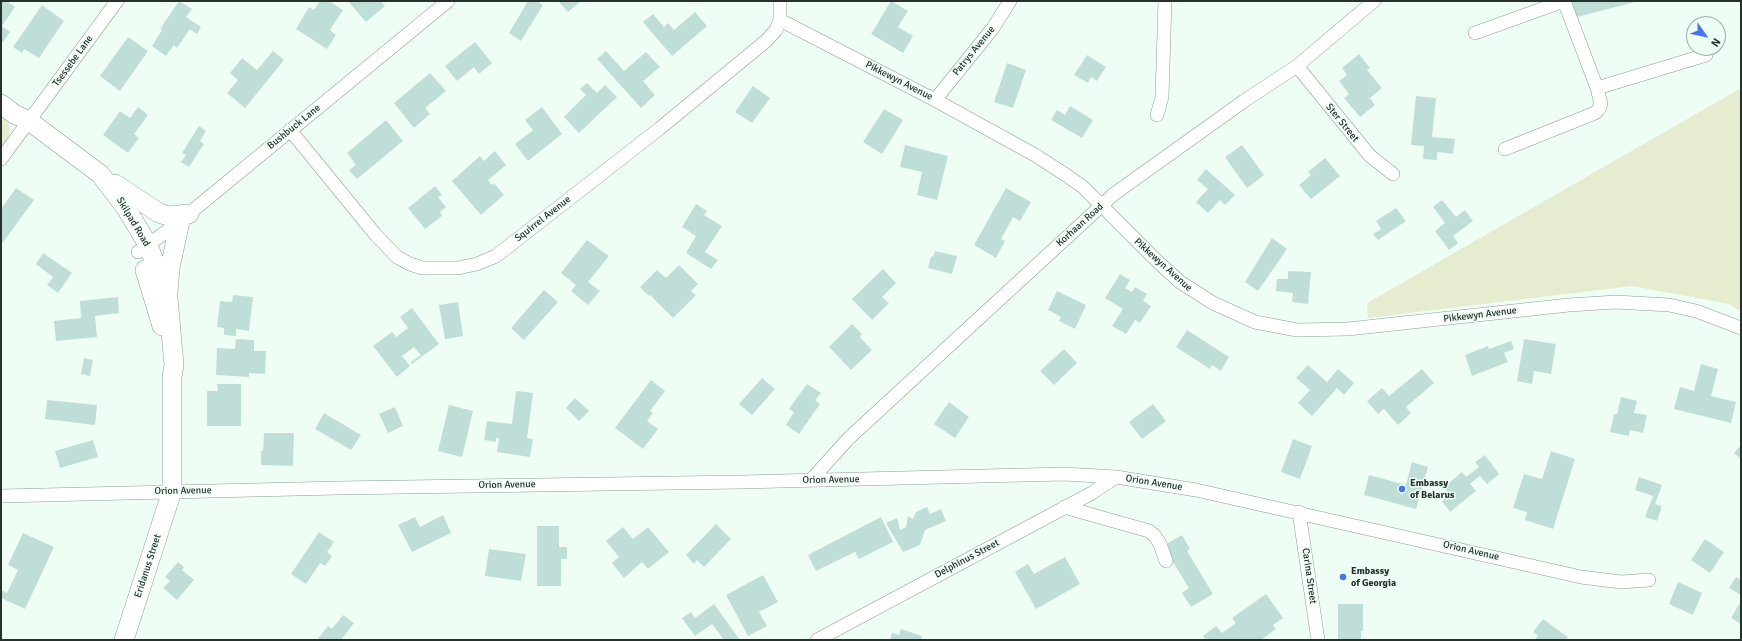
<!DOCTYPE html>
<html>
<head>
<meta charset="utf-8">
<style>
	body { margin:0 }
	#map { position:relative; width:1742px; height:641px; overflow:hidden; background:#effef5; font-family:Signika,sans-serif }
	canvas { display:block }
	.frame { position:absolute; inset:0; border:2px solid #27312b; pointer-events:none }
	.north { position:absolute; left:1686px; top:16px; width:40px; height:40px; box-sizing:border-box; background:#effef5; border:1px solid #9faca4; border-radius:50%; rotate:123deg; font-size:11px; font-weight:700; line-height:16px; text-align:center; color:#27312b }
	.north::after { content:''; display:block; margin:auto; width:14px; height:18px; background:#4876e8; clip-path:polygon(50% 0,100% 100%,50% 72%,0 100%) }
</style>
</head>
<body>
<div id="map">
<canvas width="1742" height="641"></canvas>
<div class="frame"></div>
<div class="north">N</div>
</div>
<script>
const c = document.querySelector('canvas').getContext('2d');
c.lineJoin = 'round';
function fillPath(path, color) {
  c.fillStyle = color;
  c.fill(path, 'evenodd');
}
function toPath(rows) {
  const path = new Path2D();
  for (const r of rows) {
    path.moveTo(r[0], r[1]);
    for (let i = 2; i < r.length; i += 2) path.lineTo(r[i], r[i + 1]);
  }
  return path;
}
function strokePath(path, color, width, dash) {
  c.strokeStyle = color;
  c.lineWidth = width;
  c.lineCap = dash ? 'butt' : 'round';
  c.setLineDash(dash || []);
  c.stroke(path);
}
function label(font, color, halo, rows, align = 'center') {
  c.font = font + ' Signika,sans-serif';
  c.lineWidth = 3;
  c.setLineDash([]);
  c.textBaseline = 'middle';
  c.strokeStyle = halo;
  c.fillStyle = color;
  for (const [text, x, y, turn = 0] of rows) {
    c.save();
    c.translate(x, y);
    c.rotate((+turn || 0) * Math.PI / 180);
    c.textAlign = isNaN(turn) ? turn : align;
    if (halo) c.strokeText(text, 0, 0);
    c.fillText(text, 0, 0);
    c.restore();
  }
}
fillPath(toPath([
	[1741,88,1741,312,1729,304,1632,286,1368,318,1367,303],
	[1,112,10,127,8,142,1,151]
]), '#e5ecd0');
fillPath(toPath([
	[1,1,7,1,15,7,2,26,10,32,3,42,1,41],
	[179,1,192,9,186,17,201,27,197,34,190,29,177,48,174,45,166,56,152,46,162,30,160,29],
	[320,1,329,1,343,10,330,30,336,35,327,49,296,29,309,7,314,10],
	[348,1,381,1,385,6,366,22],
	[528,1,537,1,543,5,521,41,509,33],
	[558,1,581,1,568,12],
	[891,1,908,11,898,27,913,36,903,53,871,34],
	[1569,1,1635,1,1635,2,1573,18],
	[42,5,64,21,39,58,24,49,22,53,13,47],
	[695,12,707,26,672,56,643,22,653,14,664,27,668,23,674,30],
	[128,37,148,51,120,91,100,76],
	[475,42,492,63,479,74,474,67,457,81,445,66],
	[273,51,284,60,245,108,227,93,238,80,230,73,242,58,257,70],
	[606,51,624,71,646,52,660,67,643,81,655,95,641,108,597,59],
	[1359,54,1370,68,1367,70,1382,88,1370,98,1375,105,1360,117,1344,98,1349,94,1339,81,1347,75,1342,68],
	[1087,55,1106,67,1097,81,1091,77,1088,83,1074,75],
	[1007,63,1026,70,1013,108,994,102],
	[430,73,446,91,425,108,430,114,414,128,394,103],
	[587,83,597,93,605,85,617,97,579,133,564,117,586,95,580,89],
	[753,86,770,98,752,123,735,112],
	[1416,96,1436,98,1432,137,1455,139,1453,154,1437,152,1437,160,1423,159,1424,146,1411,145],
	[1070,106,1093,120,1082,138,1051,120,1057,110,1065,115],
	[138,107,148,115,134,134,139,138,128,153,103,135,120,111,130,118],
	[542,107,562,134,528,161,515,144,533,130,525,120],
	[884,109,903,120,882,154,863,142],
	[386,120,403,141,357,179,349,170,356,165,347,153],
	[199,126,206,131,200,141,204,144,189,167,181,162,186,155,182,153],
	[905,145,948,156,937,200,917,195,922,172,900,167],
	[1242,145,1264,175,1247,188,1225,157],
	[495,151,506,165,488,180,492,185,494,183,504,195,481,215,452,181,480,156,484,161],
	[1325,158,1340,176,1311,199,1299,185,1311,175,1308,172],
	[1206,169,1235,195,1225,205,1220,200,1208,213,1196,202,1208,189,1197,180],
	[435,186,442,195,438,197,446,207,440,212,442,216,425,229,408,208],
	[16,188,34,200,1,245,1,209],
	[1006,188,1031,202,1020,221,1013,217,1001,239,1005,241,996,258,974,245],
	[1442,200,1456,217,1465,210,1473,221,1453,236,1458,243,1449,250,1435,231,1445,223,1433,207],
	[696,204,707,211,704,215,722,226,705,252,718,260,711,269,686,253,696,236,682,227],
	[1396,208,1406,221,1378,240,1373,234,1381,229,1376,221],
	[1272,238,1287,249,1258,291,1245,282],
	[587,240,609,256,588,282,600,291,588,305,571,291,576,285,561,273],
	[935,251,957,256,952,274,928,268,931,256,933,257],
	[43,253,72,273,58,293,47,285,53,277,36,264],
	[679,265,698,284,691,291,696,295,673,318,650,295,649,296,640,287,657,270,666,278],
	[883,269,896,283,882,297,889,303,872,320,852,299],
	[1288,271,1311,272,1308,304,1292,302,1293,293,1276,291,1277,279,1288,279],
	[1120,274,1130,280,1125,288,1132,292,1135,287,1147,294,1143,301,1151,306,1140,323,1135,320,1126,334,1112,326,1123,309,1105,298],
	[544,290,558,302,524,340,511,328],
	[1057,291,1086,305,1075,329,1059,321,1061,317,1048,310],
	[233,295,253,297,249,331,236,329,236,336,224,335,224,328,217,327,220,301,232,302],
	[118,297,119,313,95,316,97,337,56,341,54,321,81,318,80,301],
	[458,302,463,336,445,339,439,305],
	[412,308,439,344,412,364,411,362,421,355,414,347,402,356,410,366,397,377,373,346,392,332,396,337,408,328,400,317],
	[852,324,862,334,860,337,872,350,851,370,829,347],
	[1187,330,1229,357,1221,371,1212,365,1210,369,1176,347],
	[236,339,254,340,254,351,266,351,265,374,249,373,249,377,216,375,217,348,235,349],
	[1524,339,1556,344,1551,374,1534,371,1532,384,1517,381],
	[1511,341,1514,349,1504,353,1508,362,1472,376,1465,355,1488,346,1489,349],
	[1064,349,1077,363,1054,385,1040,371],
	[84,358,93,360,90,376,81,374],
	[1701,364,1718,369,1711,396,1736,402,1731,423,1674,409,1680,387,1694,391],
	[1308,365,1327,382,1338,369,1354,383,1344,395,1337,388,1312,416,1298,403,1310,390,1296,378],
	[1422,369,1434,383,1406,407,1411,413,1398,425,1384,409,1378,414,1367,401,1382,388,1389,396],
	[762,378,775,389,752,415,739,404],
	[651,380,665,391,650,411,653,413,647,421,658,429,643,449,615,428],
	[217,384,241,384,241,426,207,426,207,391,218,391],
	[807,384,821,393,815,400,820,404,799,434,786,425,794,412,789,409],
	[516,391,533,393,527,438,533,439,530,457,497,452,499,438,496,438,496,442,484,440,487,421,512,424],
	[1621,397,1637,401,1634,413,1647,415,1643,433,1630,430,1629,436,1610,432,1614,414,1617,414],
	[575,398,589,411,579,421,566,408],
	[47,400,97,405,95,425,45,419],
	[949,402,969,417,955,438,934,424],
	[1153,404,1166,421,1142,439,1129,422],
	[449,405,473,411,462,457,438,451],
	[395,407,403,426,388,433,379,414],
	[324,413,361,435,351,450,315,429],
	[264,433,294,433,293,466,261,465,261,451,263,451],
	[1293,439,1312,446,1300,479,1281,472],
	[93,440,98,457,60,468,55,451],
	[1741,445,1741,459,1734,453],
	[1551,451,1575,459,1553,529,1525,520,1527,512,1513,508,1524,474,1542,479],
	[1485,455,1499,474,1487,484,1480,476,1470,484,1476,491,1450,512,1442,501,1450,495,1444,487,1462,472,1466,477,1479,467,1475,462],
	[1412,462,1428,467,1416,509,1364,495,1369,475,1406,485],
	[1639,477,1662,485,1655,504,1662,506,1657,521,1645,517,1653,496,1635,490],
	[927,507,930,514,941,509,946,521,925,530,920,545,903,552,886,523,897,518,900,530,906,527,908,516,913,519,916,512],
	[443,515,451,533,412,552,398,525,415,517,420,527],
	[881,517,893,542,859,559,855,552,816,571,808,555],
	[716,524,731,539,704,567,697,560,694,564,686,555],
	[537,526,559,526,559,547,567,547,567,559,561,559,561,586,537,586],
	[623,527,633,539,648,527,669,552,648,569,642,562,624,578,612,563,619,557,606,541],
	[319,532,334,542,327,552,332,556,325,566,320,563,306,584,291,574],
	[23,533,54,547,25,609,1,598,1,590,7,593,18,570,8,565],
	[1182,535,1190,549,1187,551,1213,594,1191,607,1182,593,1189,588,1163,546],
	[1705,539,1724,552,1710,573,1691,560],
	[489,549,526,554,521,581,485,576],
	[1065,557,1080,584,1036,609,1015,572,1028,564,1034,574],
	[178,562,184,567,182,570,194,580,177,600,163,588,170,581,165,577],
	[763,575,778,602,759,612,767,626,748,636,726,595],
	[1736,577,1741,580,1741,595,1729,588],
	[1678,582,1702,593,1693,615,1669,604],
	[1266,594,1283,618,1273,625,1276,629,1261,640,1206,640,1203,636,1216,626,1222,633,1236,623,1232,618],
	[1741,601,1741,624,1731,618],
	[714,604,740,640,724,640,712,624,695,636,682,618,691,612,695,618],
	[1338,604,1363,604,1363,631,1361,631,1361,640,1338,640],
	[343,615,354,623,341,640,317,640,328,626,332,629],
	[1543,619,1568,637,1566,640,1535,640,1538,636,1533,632],
	[901,629,922,636,921,640,890,640,892,633,899,635]
]), '#c0ded8');
const street = toPath([
	[780,20,935,100,1035,155,1066,175,1083,187,1157,261,1180,282,1213,303,1255,322,1297,330,1348,329,1569,305,1616,302,1669,305,1696,311,1741,328],
	[1475,33,1564,1],
	[1297,66,1370,156,1393,174],
	[1597,88,1706,55],
	[935,100,993,28,1010,1],
	[1157,115,1162,97,1165,1],
	[290,130,375,234,397,257,410,264,422,268,458,268,477,264,496,256,505,249,659,129,766,41,776,30,780,20,780,1],
	[1505,149,1595,113,1599,109,1601,104,1597,88,1564,1],
	[1,159,117,1],
	[138,252,174,226,448,1],
	[811,480,849,438,1114,194,1244,101,1297,66,1374,1],
	[1,496,338,488,741,482,1064,474,1116,477,1196,490,1581,577,1621,582,1649,580],
	[1064,507,1149,531,1155,536,1160,544,1166,561],
	[1299,512,1318,640],
	[817,640,1092,493,1116,477]
]);
const secondary = toPath([
	[1,104,14,114,29,121,100,174,126,208,148,245,168,298,174,365,172,377,172,491,124,640],
	[115,184,159,213,168,216,189,214],
	[145,270,162,326],
	[168,292,170,268,180,221]
]);
strokePath(street, '#889f92', 14);
strokePath(secondary, '#889f92', 20);
strokePath(street, '#fff', 13);
strokePath(secondary, '#fff', 19);
for (const [x, y, r, color] of [
	[1402,489,4,"#4876e8"],
	[1343,577,4,"#4876e8"]
]) {
  const dot = new Path2D();
  dot.arc(x, y, r, 0, 2 * Math.PI);
  c.fillStyle = color;
  c.fill(dot);
  strokePath(dot, '#effef5', 1.5);
}
label('10px', '#27312b', '#effef5', [
	["Patrys Avenue",974,51,-51],
	["Tsessebe Lane",73,61,-54],
	["Pikkewyn Avenue",899,81,27],
	["Ster Street",1342,123,51],
	["Bushbuck Lane",294,127,-39],
	["Squirrel Avenue",543,219,-38],
	["Skilpad Road",133,222,59],
	["Korhaan Road",1080,225,-42],
	["Pikkewyn Avenue",1163,265,42],
	["Pikkewyn Avenue",1480,315,-7],
	["Orion Avenue",831,480,-1],
	["Orion Avenue",1154,483,9],
	["Orion Avenue",507,485,-1],
	["Orion Avenue",183,491,-1],
	["Orion Avenue",1471,551,13],
	["Delphinus Street",967,559,-28],
	["Eridanus Street",148,566,-72],
	["Carina Street",1309,576,82]
]);
label('bold 10px', '#27312b', '#effef5', [
	["Embassy",1410,483],
	["of Belarus",1410,495],
	["Embassy",1351,571],
	["of Georgia",1351,583]
], 'left');
</script>
</body>
</html>
